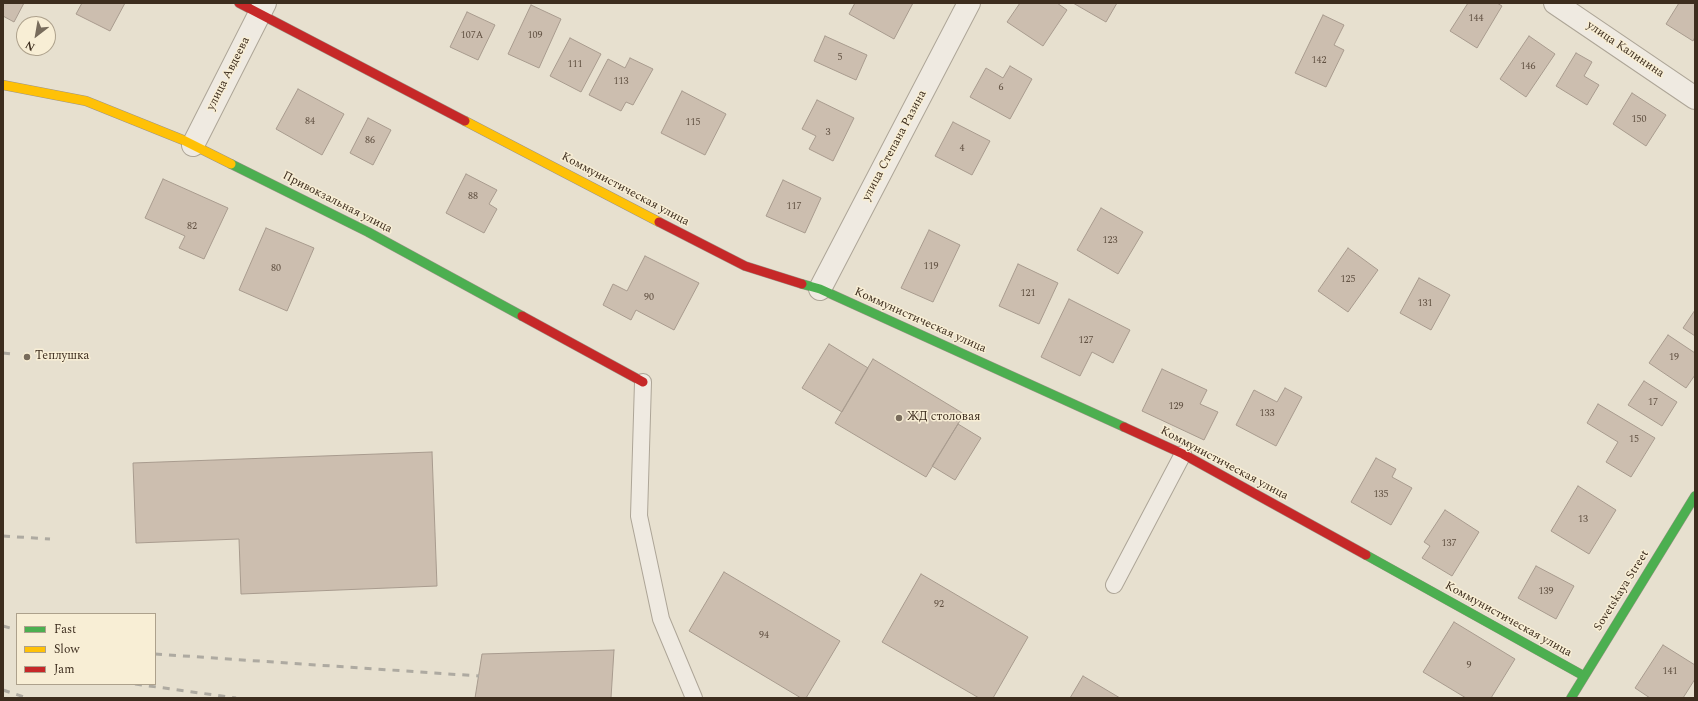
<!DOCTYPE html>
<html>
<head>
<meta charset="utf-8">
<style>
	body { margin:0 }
	#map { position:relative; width:1698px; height:701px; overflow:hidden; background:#e7e0cf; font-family:Spectral,serif }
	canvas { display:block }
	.frame { position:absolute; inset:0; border:4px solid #3d2d1e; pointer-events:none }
	.legend { position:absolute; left:16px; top:613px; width:140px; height:72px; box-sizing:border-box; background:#f8eed5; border:1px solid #ada18c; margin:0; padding:5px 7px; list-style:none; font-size:12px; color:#3d2d1e }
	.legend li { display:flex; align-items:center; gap:8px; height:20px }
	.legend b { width:20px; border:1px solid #ada18c }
	.north { position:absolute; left:16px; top:16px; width:40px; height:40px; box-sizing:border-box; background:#f8eed5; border:1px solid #ada18c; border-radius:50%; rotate:211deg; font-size:11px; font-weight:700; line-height:16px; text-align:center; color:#3d2d1e }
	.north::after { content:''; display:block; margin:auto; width:14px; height:18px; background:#786c5c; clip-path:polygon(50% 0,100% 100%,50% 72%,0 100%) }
</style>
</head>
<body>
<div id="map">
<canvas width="1698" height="701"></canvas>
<div class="frame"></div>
<ul class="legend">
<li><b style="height:5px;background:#4caf50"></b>Fast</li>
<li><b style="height:5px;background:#ffc107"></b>Slow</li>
<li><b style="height:5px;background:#c62828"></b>Jam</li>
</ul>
<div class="north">N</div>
</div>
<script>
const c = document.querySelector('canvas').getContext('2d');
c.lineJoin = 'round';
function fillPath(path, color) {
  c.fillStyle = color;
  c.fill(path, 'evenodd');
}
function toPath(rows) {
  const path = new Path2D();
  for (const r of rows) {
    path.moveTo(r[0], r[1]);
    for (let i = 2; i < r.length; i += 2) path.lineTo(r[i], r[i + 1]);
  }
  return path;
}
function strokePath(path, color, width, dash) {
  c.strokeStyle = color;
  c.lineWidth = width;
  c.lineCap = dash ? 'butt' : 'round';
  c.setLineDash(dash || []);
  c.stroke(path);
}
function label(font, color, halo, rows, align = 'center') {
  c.font = font + ' Spectral,serif';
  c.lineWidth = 3;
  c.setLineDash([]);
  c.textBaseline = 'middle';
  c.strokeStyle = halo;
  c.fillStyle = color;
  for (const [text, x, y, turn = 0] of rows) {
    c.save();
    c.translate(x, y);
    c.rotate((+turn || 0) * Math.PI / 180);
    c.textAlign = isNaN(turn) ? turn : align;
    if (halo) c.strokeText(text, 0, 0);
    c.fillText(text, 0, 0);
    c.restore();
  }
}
const building = toPath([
	[3,3,24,3,14,22,3,16,3,3],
	[82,3,125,3,110,31,76,14,82,3],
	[855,3,913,3,894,39,849,14,855,3],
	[1020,3,1057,3,1067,10,1043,46,1007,22,1020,3],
	[1073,3,1117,3,1106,22,1073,3],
	[1468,3,1497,3,1502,6,1477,48,1450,31,1468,3],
	[1679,3,1695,3,1695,37,1693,41,1666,24,1679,3],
	[531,5,561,19,539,68,508,54,531,5],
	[467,12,495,25,478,60,450,47,467,12],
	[1323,15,1344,25,1334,45,1344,50,1326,87,1295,73,1323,15],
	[825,36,867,55,856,80,814,61,825,36],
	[1529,36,1555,54,1526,97,1500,79,1529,36],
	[570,38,601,54,581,92,550,76,570,38],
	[1576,53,1592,62,1584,76,1599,85,1587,105,1556,86,1576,53],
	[630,58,653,69,633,105,626,102,621,111,589,95,608,59,625,68,630,58],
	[1010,66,1032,79,1010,119,970,97,986,68,1003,78,1010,66],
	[298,89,344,114,322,155,276,129,298,89],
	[682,91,726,114,705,155,661,133,682,91],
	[1632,93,1666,115,1646,146,1613,124,1632,93],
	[817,100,854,118,833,161,809,149,816,136,802,129,817,100],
	[368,118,391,130,373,165,350,153,368,118],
	[953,122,990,141,972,175,935,156,953,122],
	[466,174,497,190,489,204,497,209,484,233,446,213,466,174],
	[163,179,228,208,204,259,179,248,185,236,145,218,163,179],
	[783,180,821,198,805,233,766,216,783,180],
	[1101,208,1143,232,1118,274,1077,250,1101,208],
	[266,228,314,248,287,311,239,290,266,228],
	[929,230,960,245,933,302,901,288,929,230],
	[1348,248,1378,270,1348,312,1318,291,1348,248],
	[645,256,699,283,674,330,636,310,631,320,603,305,613,284,627,291,645,256],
	[1018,264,1058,283,1039,324,999,306,1018,264],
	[1419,278,1450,295,1431,330,1400,313,1419,278],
	[1069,299,1130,330,1113,363,1092,352,1080,376,1041,357,1069,299],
	[1695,310,1695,336,1683,328,1695,310],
	[1668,335,1695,353,1695,375,1686,388,1649,363,1668,335],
	[829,344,868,368,842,412,802,388,829,344],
	[873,359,964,414,926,477,835,423,873,359],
	[1162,369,1207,390,1200,404,1218,412,1204,440,1142,411,1162,369],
	[1644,381,1677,402,1662,426,1628,405,1644,381],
	[1285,388,1302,397,1276,446,1236,425,1254,390,1277,402,1285,388],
	[1598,404,1655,438,1631,477,1606,462,1618,442,1587,423,1598,404],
	[958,424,981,438,955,480,932,466,958,424],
	[432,452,437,586,241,594,239,539,136,543,133,463,432,452],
	[1376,458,1396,469,1392,477,1412,488,1391,525,1351,502,1376,458],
	[1578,486,1616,510,1589,554,1551,531,1578,486],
	[1445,510,1479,532,1452,576,1422,558,1430,546,1424,542,1445,510],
	[1536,566,1574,586,1556,619,1518,598,1536,566],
	[724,572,840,641,806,698,801,698,689,631,724,572],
	[921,574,1028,637,993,698,979,698,882,642,921,574],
	[1454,622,1515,659,1491,698,1466,698,1423,672,1454,622],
	[1663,645,1695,665,1695,679,1683,698,1650,698,1635,688,1663,645],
	[614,650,611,698,475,698,482,654,614,650],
	[1083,676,1120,698,1070,698,1083,676]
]);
fillPath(building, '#ccbeaf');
strokePath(building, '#a89b8e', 1);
const lane = toPath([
	[643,382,639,516,661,619,694,698],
	[1114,585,1183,454]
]);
const street = toPath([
	[1555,3,1695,98],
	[193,145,265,3],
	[820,289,969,3]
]);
const fast = toPath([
	[231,164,368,232,522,316],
	[802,284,820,289,1124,427],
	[1366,555,1584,676],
	[1571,698,1695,496]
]);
const slow = toPath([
	[3,85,86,101,183,140,231,164],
	[465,121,659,222]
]);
const jam = toPath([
	[239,3,465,121],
	[659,222,745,266,802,284],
	[522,316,643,382],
	[1124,427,1183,454,1366,555]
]);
strokePath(lane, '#ada597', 18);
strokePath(street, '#ada597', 24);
strokePath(fast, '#9c9488', 10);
strokePath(slow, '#9c9488', 10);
strokePath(jam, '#9c9488', 10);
strokePath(lane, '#efeae1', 16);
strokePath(street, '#efeae1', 22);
strokePath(fast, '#4caf50', 9);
strokePath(slow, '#ffc107', 9);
strokePath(jam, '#c62828', 9);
strokePath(toPath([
	[3,353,12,354],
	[3,536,50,539],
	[3,626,17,630],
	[155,654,479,676],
	[135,684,236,698],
	[3,690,27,698]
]), '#aeaaa1', 3, [7, 7]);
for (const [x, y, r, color] of [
	[27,357,4,"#786c5c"],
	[899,418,4,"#786c5c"]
]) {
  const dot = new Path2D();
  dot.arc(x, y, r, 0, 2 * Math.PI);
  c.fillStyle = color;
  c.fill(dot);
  strokePath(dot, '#f8eed5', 1.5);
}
label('10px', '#615142', null, [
	["144",1476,19],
	["107А",472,36],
	["109",535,36],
	["5",840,58],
	["142",1319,61],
	["111",575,65],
	["146",1528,67],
	["113",621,82],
	["6",1001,88],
	["150",1639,120],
	["84",310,122],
	["115",693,123],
	["3",828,133],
	["86",370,141],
	["4",962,149],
	["88",473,197],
	["117",794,207],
	["82",192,227],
	["123",1110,241],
	["119",931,267],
	["80",276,269],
	["125",1348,280],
	["121",1028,294],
	["90",649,298],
	["131",1425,304],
	["127",1086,341],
	["19",1674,358],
	["17",1653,403],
	["129",1176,407],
	["133",1267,414],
	["15",1634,440],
	["135",1381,495],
	["13",1583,520],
	["137",1449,544],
	["139",1546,592],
	["92",939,605],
	["94",764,636],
	["9",1469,666],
	["141",1670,672]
]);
label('12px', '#3d2d1e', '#f8eed5', [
	["улица Калинина",1625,50,34],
	["улица Авдеева",229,74,-63],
	["улица Степана Разина",895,146,-62],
	["Коммунистическая улица",625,190,28],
	["Привокзальная улица",337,203,27],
	["Коммунистическая улица",920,321,24],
	["Коммунистическая улица",1224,464,28],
	["Sovetskaya Street",1622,591,-58],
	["Коммунистическая улица",1508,620,29]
]);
label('12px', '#3d2d1e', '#f8eed5', [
	["Теплушка",35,357],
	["ЖД столовая",907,418]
], 'left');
</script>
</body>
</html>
